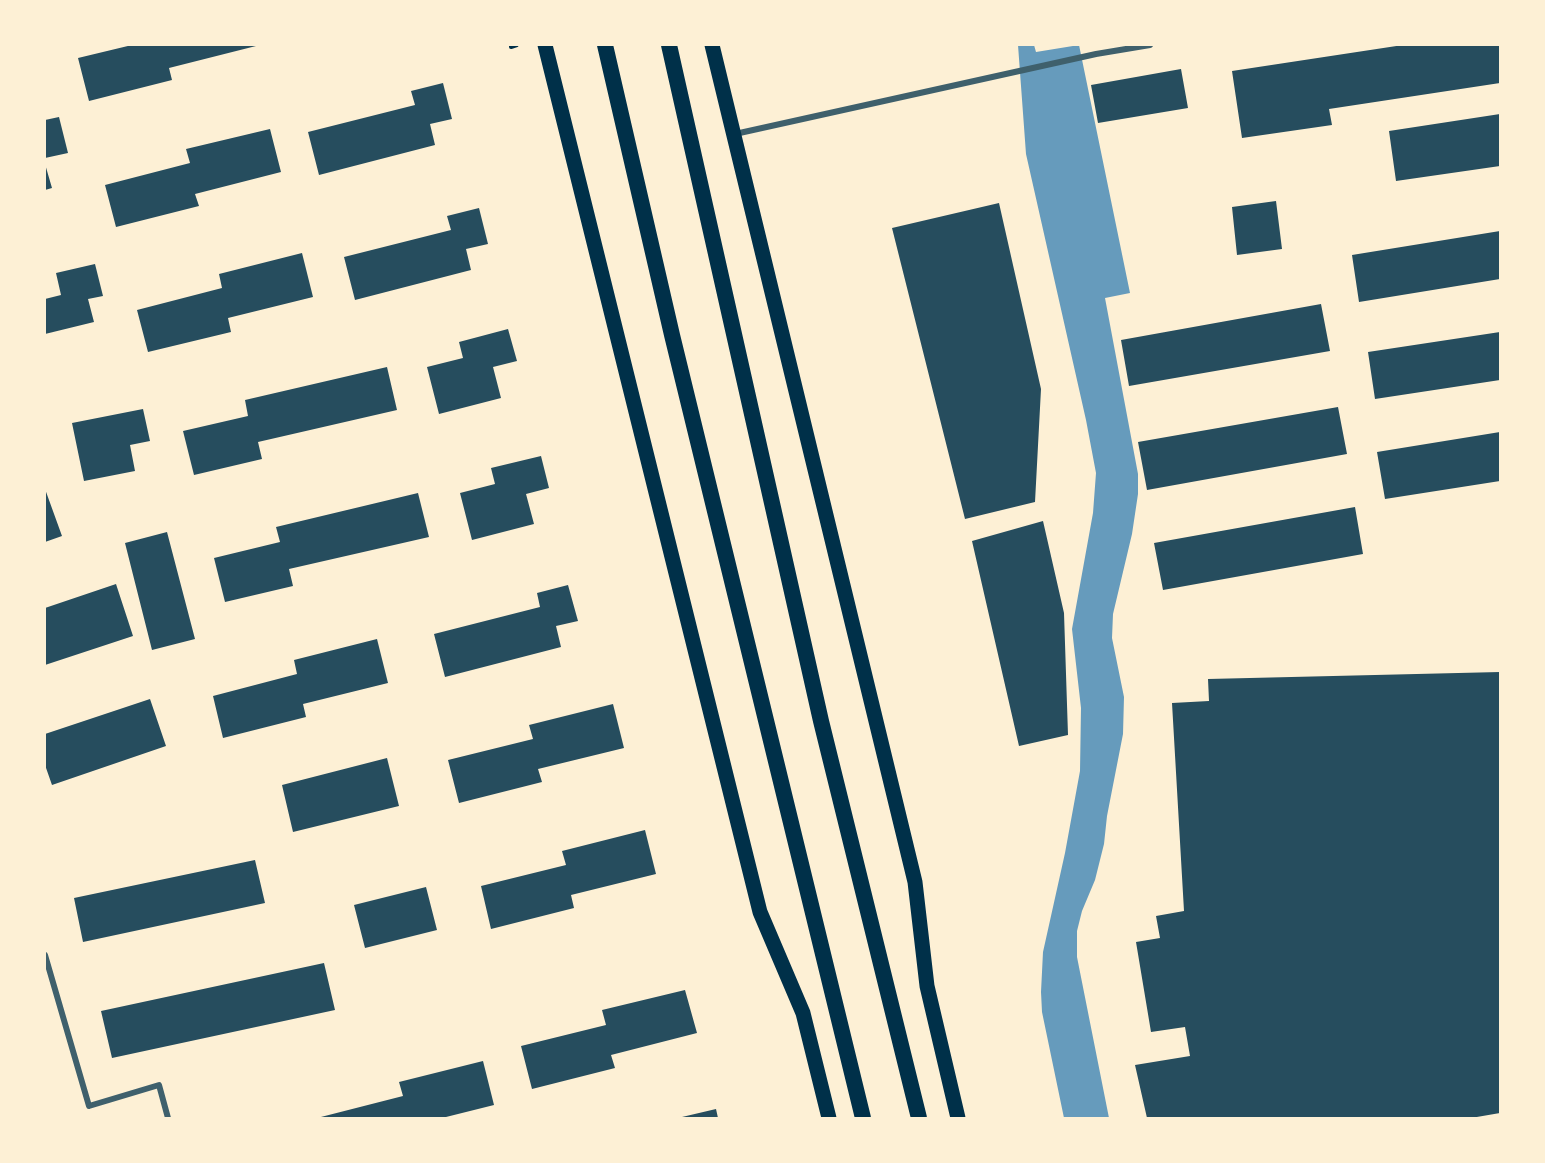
<!DOCTYPE html>
<html>
<head>
<meta charset="utf-8">
<style>
	body { margin:0 }
	#map { position:relative; width:1545px; height:1163px; overflow:hidden; background:#fdf0d5; font-family:Roboto,sans-serif }
	canvas { display:block }
	.frame { position:absolute; inset:0; border:46px solid #fdf0d5; pointer-events:none }
</style>
</head>
<body>
<div id="map">
<canvas width="1545" height="1163"></canvas>
<div class="frame"></div>
</div>
<script>
const c = document.querySelector('canvas').getContext('2d');
c.lineJoin = 'round';
function fillPath(path, color) {
  c.fillStyle = color;
  c.fill(path, 'evenodd');
}
function toPath(rows) {
  const path = new Path2D();
  for (const r of rows) {
    path.moveTo(r[0], r[1]);
    for (let i = 2; i < r.length; i += 2) path.lineTo(r[i], r[i + 1]);
  }
  return path;
}
function strokePath(path, color, width, dash) {
  c.strokeStyle = color;
  c.lineWidth = width;
  c.lineCap = dash ? 'butt' : 'round';
  c.setLineDash(dash || []);
  c.stroke(path);
}
fillPath(toPath([
	[1018,45,1034,45,1036,52,1079,45,1130,293,1105,298,1138,474,1138,494,1132,534,1113,614,1112,638,1124,697,1123,734,1107,816,1104,844,1095,880,1082,911,1077,931,1077,957,1109,1118,1064,1118,1042,1012,1041,992,1043,952,1065,853,1080,771,1081,708,1072,629,1093,513,1096,473,1086,420,1026,154]
]), '#669bbc');
fillPath(toPath([
	[132,45,256,45,256,46,169,68,172,80,89,101,78,58],
	[1403,45,1500,45,1500,83,1329,109,1332,125,1242,138,1232,71],
	[1181,69,1188,108,1098,123,1091,85],
	[443,83,452,119,430,124,435,145,319,175,308,132,415,105,411,91],
	[1500,114,1500,166,1396,181,1389,131],
	[59,117,68,153,45,158,45,120],
	[270,129,281,172,195,194,199,206,116,227,105,185,190,163,186,149],
	[45,164,52,188,45,190],
	[1276,201,1282,249,1237,255,1232,207],
	[999,203,1041,389,1035,502,965,519,892,228],
	[479,208,488,244,466,249,471,270,355,300,344,257,451,230,447,216],
	[1500,231,1500,279,1359,302,1352,255],
	[302,253,313,297,228,318,231,332,148,352,137,310,222,288,219,274],
	[95,264,103,296,88,299,94,322,45,334,45,299,61,295,56,273],
	[1321,304,1330,351,1129,386,1121,340],
	[508,329,517,361,493,367,501,398,439,414,427,367,463,358,459,342],
	[1500,332,1500,380,1375,399,1368,352],
	[387,367,397,410,258,442,262,459,194,475,183,431,248,416,245,400],
	[1338,407,1347,454,1147,490,1138,442],
	[143,409,150,441,130,445,135,471,84,481,72,423],
	[1500,432,1500,481,1385,499,1377,452],
	[541,456,549,488,526,494,534,524,472,540,460,493,495,484,491,468],
	[45,489,62,536,45,542],
	[418,493,429,537,289,569,293,586,225,602,214,558,280,542,276,527],
	[1355,507,1363,554,1163,590,1154,543],
	[1043,521,1064,613,1068,735,1019,746,972,541],
	[167,532,195,639,152,650,125,543],
	[116,584,133,636,45,665,45,608],
	[568,585,578,621,556,626,561,647,445,677,434,634,540,607,537,593],
	[377,639,388,683,303,704,306,717,223,738,213,696,297,674,294,660],
	[1500,672,1500,1113,1471,1118,1147,1118,1135,1065,1190,1056,1185,1027,1151,1032,1136,942,1160,938,1156,916,1184,911,1172,703,1209,701,1208,679],
	[150,699,166,746,52,785,45,765,45,734],
	[613,704,624,748,538,769,542,782,459,803,448,760,533,739,529,725],
	[387,758,399,806,293,832,282,785],
	[645,830,656,874,571,895,574,908,491,929,481,886,566,865,562,851],
	[255,860,265,903,83,942,74,898],
	[426,887,437,930,365,948,354,905],
	[324,963,335,1010,112,1058,101,1011],
	[685,990,697,1033,611,1055,615,1068,532,1089,521,1046,606,1025,602,1010],
	[483,1061,494,1105,442,1118,317,1118,403,1096,399,1082],
	[716,1109,718,1118,683,1118,682,1117]
]), '#264d5e');
strokePath(toPath([
	[511,45,511,47,517,45]
]), '#003049', 4);
strokePath(toPath([
	[735,134,1096,54,1150,45],
	[45,955,89,1106,159,1085,168,1118]
]), '#3f606c', 6);
strokePath(toPath([
	[545,45,760,912,803,1013,829,1118],
	[712,45,915,882,927,986,958,1118]
]), '#003049', 15);
strokePath(toPath([
	[605,45,672,335,863,1118],
	[669,45,821,721,919,1118]
]), '#003049', 16);
</script>
</body>
</html>
